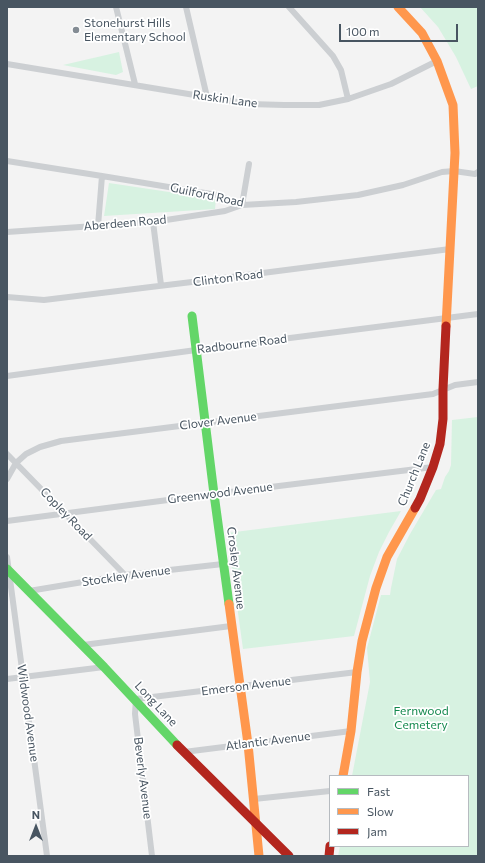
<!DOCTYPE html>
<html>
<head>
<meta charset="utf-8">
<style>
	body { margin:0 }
	#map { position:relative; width:485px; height:863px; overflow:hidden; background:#f3f3f3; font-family:Commissioner,sans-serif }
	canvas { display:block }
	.frame { position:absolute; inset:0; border:8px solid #485561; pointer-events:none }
	.legend { position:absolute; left:329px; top:775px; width:140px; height:72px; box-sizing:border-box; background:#fff; border:1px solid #b6bbc0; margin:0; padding:5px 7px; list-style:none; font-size:12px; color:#485561 }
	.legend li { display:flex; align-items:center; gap:8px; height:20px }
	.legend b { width:20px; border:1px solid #b6bbc0 }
	.north { position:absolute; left:16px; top:807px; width:40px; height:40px; -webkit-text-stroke:3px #fff; paint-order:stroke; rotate:0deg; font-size:11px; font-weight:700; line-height:16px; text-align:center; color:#485561 }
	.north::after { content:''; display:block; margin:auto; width:14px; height:18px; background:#485561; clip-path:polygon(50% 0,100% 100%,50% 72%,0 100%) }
	.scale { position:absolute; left:339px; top:24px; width:119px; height:18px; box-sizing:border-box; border:2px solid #485561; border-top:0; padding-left:5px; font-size:12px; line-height:14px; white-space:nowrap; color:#485561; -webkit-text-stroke:3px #fff; paint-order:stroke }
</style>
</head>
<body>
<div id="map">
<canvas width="485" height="863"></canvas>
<div class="frame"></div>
<ul class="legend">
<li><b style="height:5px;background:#63d668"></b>Fast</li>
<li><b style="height:5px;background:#ff974d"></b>Slow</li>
<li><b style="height:5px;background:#b3261e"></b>Jam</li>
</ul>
<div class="north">N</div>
<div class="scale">100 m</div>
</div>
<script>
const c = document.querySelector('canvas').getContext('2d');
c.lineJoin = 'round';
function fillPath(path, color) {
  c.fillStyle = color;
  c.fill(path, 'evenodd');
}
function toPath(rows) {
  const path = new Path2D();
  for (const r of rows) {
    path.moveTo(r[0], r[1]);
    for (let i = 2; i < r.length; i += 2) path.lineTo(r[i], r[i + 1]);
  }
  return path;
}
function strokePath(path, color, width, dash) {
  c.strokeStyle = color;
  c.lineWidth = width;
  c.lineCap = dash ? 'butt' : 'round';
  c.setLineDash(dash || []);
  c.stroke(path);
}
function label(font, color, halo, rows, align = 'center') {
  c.font = font + ' Commissioner,sans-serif';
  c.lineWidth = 3.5;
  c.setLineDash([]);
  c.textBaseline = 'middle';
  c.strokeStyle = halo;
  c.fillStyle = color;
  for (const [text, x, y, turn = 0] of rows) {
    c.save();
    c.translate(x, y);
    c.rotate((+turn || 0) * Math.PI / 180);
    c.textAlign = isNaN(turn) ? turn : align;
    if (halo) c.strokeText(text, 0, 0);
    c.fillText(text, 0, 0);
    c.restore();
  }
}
fillPath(toPath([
	[420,7,478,7,478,86,471,89,456,57,438,27],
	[119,52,123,72,116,75,63,65],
	[109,183,216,199,215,209,104,216],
	[478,417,478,856,338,856,340,846,468,846,468,776,352,776,370,682,367,648,381,595,390,595,391,588,397,559,410,534,436,490,441,489,445,477,449,471,451,465,452,420],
	[401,511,389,532,379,552,370,576,354,636,243,649,227,533]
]), '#d7f2e1');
strokePath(toPath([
	[116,7,135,84],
	[186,7,207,97],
	[289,7,333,56,341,70,348,99],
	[7,64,249,104,284,105,319,105,348,99,391,84,437,61],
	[7,161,102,176,217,195,242,205,296,202,358,195,403,185,442,172,454,171,475,174,478,172],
	[153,222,161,285],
	[98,226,102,176],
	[7,232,153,222,225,211,242,205,249,164],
	[7,297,44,300,200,281,450,249],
	[7,376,196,350,478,314],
	[7,454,125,575],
	[7,479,16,463,26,454,40,447,61,441,433,394,455,385,478,382],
	[7,521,214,494,433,467],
	[7,557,47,856],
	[29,591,125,575,223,564],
	[83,645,231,626],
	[7,679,104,667],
	[184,752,351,731],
	[254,799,330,791],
	[152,856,135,714,136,699,357,672]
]), '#cccfd2', 6);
strokePath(toPath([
	[192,316,214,494,229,604],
	[7,569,104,667,177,745]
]), '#63d668', 9);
strokePath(toPath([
	[398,7,422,33,437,61,453,105,455,153,446,326],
	[229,604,248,744,259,856],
	[343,776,351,731,357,672,362,641,376,588,387,557,415,508]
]), '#ff974d', 9);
strokePath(toPath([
	[415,508,420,499,433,467,440,444,443,419,443,389,446,326],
	[177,745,289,856],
	[329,856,330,846]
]), '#b3261e', 9);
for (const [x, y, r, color] of [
	[76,30,4,"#848c94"]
]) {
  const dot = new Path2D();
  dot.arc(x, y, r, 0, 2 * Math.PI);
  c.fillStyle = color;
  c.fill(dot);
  strokePath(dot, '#fff', 1.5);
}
label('12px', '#485561', '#fff', [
	["Stonehurst Hills",84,23],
	["Elementary School",84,37]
], 'left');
label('12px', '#485561', '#fff', [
	["Ruskin Lane",225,99,8],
	["Guilford Road",207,195,12],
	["Aberdeen Road",125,223,-5],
	["Clinton Road",228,278,-7],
	["Radbourne Road",242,344,-7],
	["Clover Avenue",218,421,-7],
	["Church Lane",414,474,-68],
	["Greenwood Avenue",220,493,-7],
	["Copley Road",66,514,46],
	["Crosley Avenue",236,568,83],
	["Stockley Avenue",126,576,-8],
	["Emerson Avenue",246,686,-7],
	["Long Lane",156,704,47],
	["Wildwood Avenue",28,713,82],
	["Atlantic Avenue",268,741,-7],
	["Beverly Avenue",143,778,83]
]);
label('12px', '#13884d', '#fff', [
	["Fernwood",421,711],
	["Cemetery",421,725]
]);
</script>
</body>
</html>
